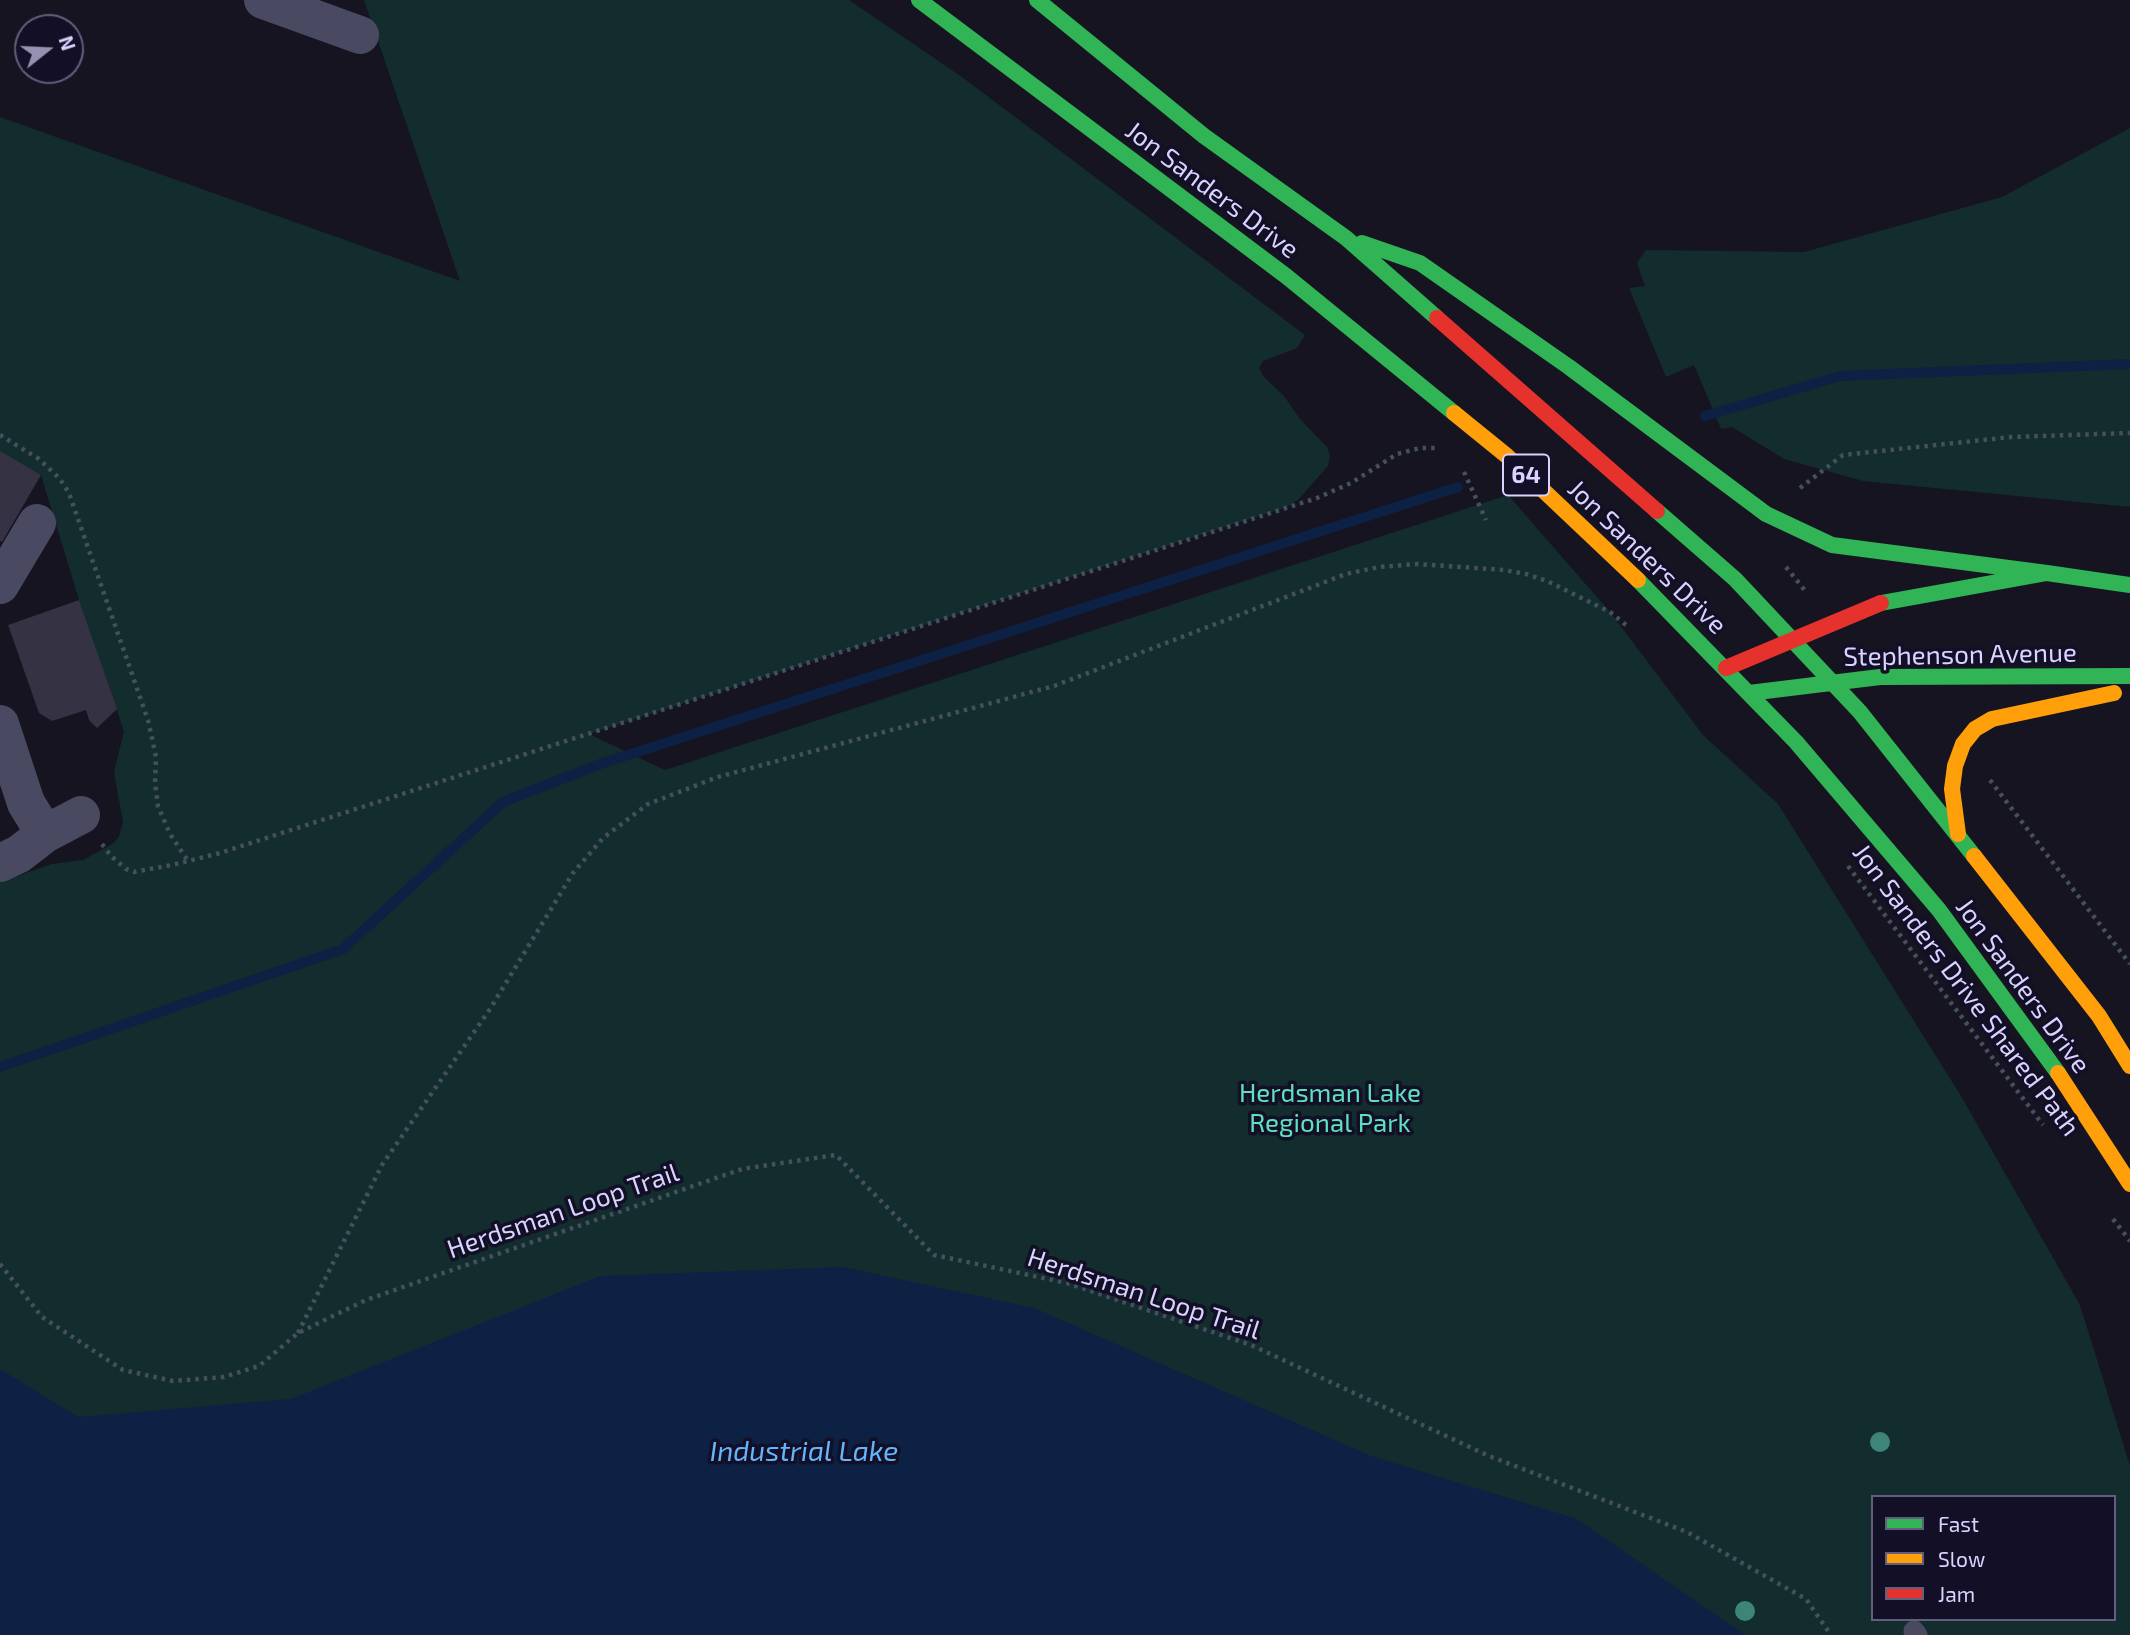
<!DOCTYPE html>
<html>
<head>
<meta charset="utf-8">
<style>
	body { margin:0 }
	#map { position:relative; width:2130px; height:1635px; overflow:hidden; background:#161421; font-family:"Exo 2",sans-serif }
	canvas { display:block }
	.legend { position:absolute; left:1871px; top:1495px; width:245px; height:126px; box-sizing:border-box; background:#130f26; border:2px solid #625e7d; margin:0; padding:9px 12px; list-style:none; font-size:21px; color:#d9d4ff }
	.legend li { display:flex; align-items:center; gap:14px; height:35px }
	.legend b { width:35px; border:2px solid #625e7d }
	.north { position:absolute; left:14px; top:14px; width:70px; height:70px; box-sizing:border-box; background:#130f26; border:2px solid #625e7d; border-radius:50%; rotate:72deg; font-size:19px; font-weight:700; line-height:28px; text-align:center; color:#d9d4ff }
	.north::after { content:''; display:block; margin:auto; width:24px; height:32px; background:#9591b1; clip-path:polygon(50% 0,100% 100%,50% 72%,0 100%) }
</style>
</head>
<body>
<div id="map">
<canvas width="2130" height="1635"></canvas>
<ul class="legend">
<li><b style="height:9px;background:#30b455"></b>Fast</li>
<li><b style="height:9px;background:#ff9f0a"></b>Slow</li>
<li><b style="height:9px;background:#e5322d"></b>Jam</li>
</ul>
<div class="north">N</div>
</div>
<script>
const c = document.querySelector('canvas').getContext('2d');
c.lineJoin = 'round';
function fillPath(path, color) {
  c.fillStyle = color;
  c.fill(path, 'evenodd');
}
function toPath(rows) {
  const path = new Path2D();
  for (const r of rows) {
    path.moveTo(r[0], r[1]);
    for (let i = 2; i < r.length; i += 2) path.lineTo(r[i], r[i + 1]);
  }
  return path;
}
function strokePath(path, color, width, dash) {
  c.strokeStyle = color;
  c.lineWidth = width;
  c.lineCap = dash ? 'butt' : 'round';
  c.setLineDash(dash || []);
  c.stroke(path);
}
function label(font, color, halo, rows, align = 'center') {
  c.font = font + ' "Exo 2",sans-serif';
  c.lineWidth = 7;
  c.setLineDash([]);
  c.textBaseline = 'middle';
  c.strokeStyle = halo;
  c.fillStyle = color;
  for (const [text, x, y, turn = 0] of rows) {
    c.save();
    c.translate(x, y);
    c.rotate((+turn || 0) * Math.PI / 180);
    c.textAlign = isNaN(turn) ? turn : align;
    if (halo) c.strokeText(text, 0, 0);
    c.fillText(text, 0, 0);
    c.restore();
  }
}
fillPath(toPath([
	[364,0,849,0,962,77,1305,335,1297,348,1263,361,1259,368,1263,376,1284,396,1300,419,1327,447,1330,456,1328,466,1298,500,1287,507,589,734,665,770,1508,495,1610,612,1703,735,1778,804,1961,1096,2080,1305,2130,1466,2130,1635,0,1635,0,882,52,864,83,860,114,843,119,836,123,822,114,772,124,731,79,600,41,475,0,452,0,117,460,281],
	[1873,1497,2114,1497,2114,1619,1873,1619],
	[2130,128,2130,507,1863,481,1784,459,1732,427,1721,429,1694,365,1666,377,1629,288,1645,286,1637,263,1646,250,1804,252,2002,197]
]), '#132c2d');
fillPath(toPath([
	[843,1267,1034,1308,1371,1456,1577,1519,1745,1635,0,1635,0,1369,78,1417,291,1399,600,1276]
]), '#0d2144');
strokePath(toPath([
	[1705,416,1840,376,2130,364],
	[0,1067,343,949,503,802,603,763,1458,487]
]), '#0d2144', 10);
fillPath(toPath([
	[0,451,41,475,2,542,0,541],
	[79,600,117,709,97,728,89,720,86,710,52,721,39,713,8,625]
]), '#343243');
strokePath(toPath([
	[0,435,39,459,60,479,69,493,148,720,156,757,155,783,158,806,170,834,188,861],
	[1464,472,1486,520],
	[1800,488,1843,455,2011,437,2130,433],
	[1786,567,1807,593],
	[1990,780,2130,964],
	[102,844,111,856,126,869,134,872,172,865,220,853,1317,498,1351,483,1397,454,1420,448,1436,448],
	[1848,866,2043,1125],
	[2113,1219,2130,1241],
	[0,1264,42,1317,123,1370,173,1381,224,1377,259,1366,298,1333,366,1300,742,1169,836,1155,934,1255,1067,1283,1251,1345,1489,1456,1687,1532,1806,1599,1831,1635],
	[298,1333,382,1165,490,1009,573,873,603,838,648,804,718,777,1054,686,1346,574,1379,567,1417,564,1504,570,1526,574,1547,581,1610,612,1626,625]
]), '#44505f', 4.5, [3.5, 5]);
strokePath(toPath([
	[1914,1631,1917,1635]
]), '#4a4962', 21);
strokePath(toPath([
	[263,0,360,35],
	[0,585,37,523],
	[0,724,26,803,45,834],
	[0,863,19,854,45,834,81,815]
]), '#4a4962', 38);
strokePath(toPath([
	[919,0,1286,276,1454,413],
	[1037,0,1204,136,1346,238,1437,318],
	[1362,243,1420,263,1569,367,1766,514,1832,545,2047,573],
	[1657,511,1735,579,1860,712,1974,856],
	[1638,580,1796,742,1939,910,2058,1073],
	[1881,603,2047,573,2130,585],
	[1749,693,1880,677,2130,676]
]), '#30b455', 16);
strokePath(toPath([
	[1454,413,1507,456,1638,580],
	[1958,834,1952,789,1955,766,1963,744,1975,729,1992,719,2114,693],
	[1974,856,2099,1016,2130,1066],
	[2058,1073,2130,1184]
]), '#ff9f0a', 16);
strokePath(toPath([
	[1437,318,1657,511],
	[1726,668,1881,603]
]), '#e5322d', 16);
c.fillStyle = '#3e8478';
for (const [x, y] of [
	[1880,1442],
	[1745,1611]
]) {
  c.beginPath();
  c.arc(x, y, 10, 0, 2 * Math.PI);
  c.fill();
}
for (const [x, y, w] of [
	[1526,475,46]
]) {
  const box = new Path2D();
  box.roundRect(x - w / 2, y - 20.5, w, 41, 5);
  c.fillStyle = '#130f26';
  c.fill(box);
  strokePath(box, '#d9d4ff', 2);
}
label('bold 24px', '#d9d4ff', null, [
	["64",1526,475]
]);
label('26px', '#d9d4ff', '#130f26', [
	["Jon Sanders Drive",1212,190,37],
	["Jon Sanders Drive",1647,557,44],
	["Stephenson Avenue",1960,655,-1],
	["Jon Sanders Drive",2023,986,54],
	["Jon Sanders Drive Shared Path",1966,990,53],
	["Herdsman Loop Trail",563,1211,-19],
	["Herdsman Loop Trail",1144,1294,18]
]);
label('26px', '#5fe0c0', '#130f26', [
	["Herdsman Lake",1330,1093],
	["Regional Park",1330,1123]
]);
label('italic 28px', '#62b6ff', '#130f26', [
	["Industrial Lake",804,1452]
]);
</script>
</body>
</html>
